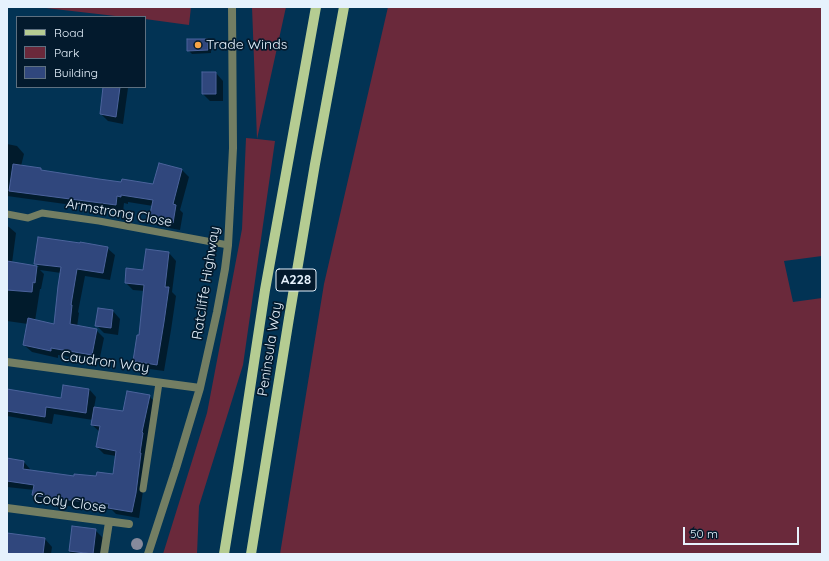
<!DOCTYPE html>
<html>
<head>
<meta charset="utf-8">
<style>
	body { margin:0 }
	#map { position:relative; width:829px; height:561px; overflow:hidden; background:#023354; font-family:Quicksand,sans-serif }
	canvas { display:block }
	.frame { position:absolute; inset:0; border:8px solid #e6f2fd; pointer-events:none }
	.legend { position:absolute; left:16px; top:16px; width:130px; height:72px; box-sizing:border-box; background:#031a2d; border:1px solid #5e7080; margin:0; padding:5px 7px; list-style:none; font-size:12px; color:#e6f2fd }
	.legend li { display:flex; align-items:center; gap:8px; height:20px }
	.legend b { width:20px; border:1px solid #5e7080 }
	.scale { position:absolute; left:683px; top:527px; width:116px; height:18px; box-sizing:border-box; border:2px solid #e6f2fd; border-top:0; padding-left:5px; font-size:12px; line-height:14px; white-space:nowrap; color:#e6f2fd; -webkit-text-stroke:3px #031a2d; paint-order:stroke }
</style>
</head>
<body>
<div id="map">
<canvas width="829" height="561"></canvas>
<div class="frame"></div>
<ul class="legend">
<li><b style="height:5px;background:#b5cc92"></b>Road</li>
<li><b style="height:11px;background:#6a293b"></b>Park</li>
<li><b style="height:11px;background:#30477d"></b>Building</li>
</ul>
<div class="scale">50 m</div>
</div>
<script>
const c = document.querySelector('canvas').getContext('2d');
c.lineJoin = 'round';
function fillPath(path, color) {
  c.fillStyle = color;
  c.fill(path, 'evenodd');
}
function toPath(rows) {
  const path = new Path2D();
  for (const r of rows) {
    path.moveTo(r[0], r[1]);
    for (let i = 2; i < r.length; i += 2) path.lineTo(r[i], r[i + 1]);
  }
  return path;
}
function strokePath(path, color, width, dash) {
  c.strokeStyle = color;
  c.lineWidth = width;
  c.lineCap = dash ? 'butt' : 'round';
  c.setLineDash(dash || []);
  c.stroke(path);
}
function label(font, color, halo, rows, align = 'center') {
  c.font = font + ' Quicksand,sans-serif';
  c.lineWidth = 3.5;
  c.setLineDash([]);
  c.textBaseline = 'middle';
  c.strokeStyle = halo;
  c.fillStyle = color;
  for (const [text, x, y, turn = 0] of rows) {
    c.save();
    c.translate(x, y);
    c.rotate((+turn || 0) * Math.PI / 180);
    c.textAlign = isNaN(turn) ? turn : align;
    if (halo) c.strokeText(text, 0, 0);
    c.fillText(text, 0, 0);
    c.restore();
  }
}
fillPath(toPath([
	[37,7,191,7,189,25,145,19,145,17,124,17],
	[252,7,286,7,257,139,275,141,243,365,199,506,197,554,163,554,207,413,242,229,246,138,257,139],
	[388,7,822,7,822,256,784,261,793,302,822,298,822,554,280,554,324,284]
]), '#6a293b');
fillPath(toPath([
	[208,40,211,43,211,53,192,54,188,50],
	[216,73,223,81,223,101,210,101,203,94],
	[104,87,127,87,128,88,123,124,108,121,101,114],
	[7,144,17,146,24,154,21,166,40,169,43,172,122,183,154,185,181,169,189,177,180,210,183,213,180,230,158,226,150,218,153,206,128,202,128,204,124,203,123,212,7,196],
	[7,226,9,227,16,233,12,263,39,267,35,263,107,248,115,255,110,280,85,276,78,312,79,313,77,327,96,330,104,338,99,362,58,355,58,358,32,352,24,345,28,324,7,321],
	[40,270,61,273,55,325,35,321,40,289,41,289,44,274],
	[147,251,169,253,176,261,172,292,176,296,171,330,164,371,142,368,134,361,139,336,145,291,133,290,126,283,144,271],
	[113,311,120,319,118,335,104,333,96,325],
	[89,389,96,397,94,408,123,412,149,396,156,403,139,518,116,514,112,510,68,506,40,502,33,495,34,490,7,487,7,460,24,462,30,469,30,471,75,477,97,477,113,475,116,456,104,454,97,447,100,432,92,425,93,420,54,414,52,424,7,416,7,390,62,399],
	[73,527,95,530,103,538,101,554,70,554],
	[7,534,45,539,52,547,51,554,7,554]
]), '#0007');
const building = toPath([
	[187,39,208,39,208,50,187,51,187,39],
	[202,72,216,72,216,94,202,94,202,72],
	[103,87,120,87,116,117,100,114,103,87],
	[159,163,182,169,173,204,176,205,173,223,149,219,153,200,121,195,121,197,117,196,116,205,9,191,13,164,41,168,41,170,99,179,121,182,122,179,153,184,159,163],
	[38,237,80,243,80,242,108,247,103,273,77,269,71,305,72,305,70,324,97,329,92,355,51,348,51,351,23,345,28,318,54,324,58,286,61,267,34,264,38,237],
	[146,249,169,252,165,287,169,287,164,322,157,365,133,361,137,335,139,335,144,285,125,283,126,268,143,270,146,249],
	[7,261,37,266,35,283,33,282,32,292,7,290,7,261],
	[98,308,113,310,111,328,95,326,98,308],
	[63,385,89,389,86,413,46,407,45,417,7,411,7,389,61,398,63,385],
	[127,391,150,395,142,432,143,433,140,453,141,453,136,493,132,512,108,508,109,504,60,499,32,495,34,485,7,481,7,458,24,461,23,469,74,476,74,474,96,476,97,472,113,474,116,451,96,447,100,426,91,425,94,407,123,411,127,391],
	[72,526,96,529,93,554,69,551,72,526],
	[7,533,45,538,43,554,7,554,7,533]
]);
fillPath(building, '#30477d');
strokePath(building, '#4b639c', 1);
strokePath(toPath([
	[7,214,28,218,42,213,99,221,228,245],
	[143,489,159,383]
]), '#737e63', 7);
strokePath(toPath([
	[7,362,200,388],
	[7,508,129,524],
	[104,554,109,522],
	[148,554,176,468,200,388,217,312,225,269,228,245,230,208,233,148,232,7]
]), '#737e63', 8);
strokePath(toPath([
	[224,554,238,468,265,290,316,7],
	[251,554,289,318,315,164,344,7]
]), '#b5cc92', 10);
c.fillStyle = '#868a9c';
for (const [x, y] of [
	[137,544]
]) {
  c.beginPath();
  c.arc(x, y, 6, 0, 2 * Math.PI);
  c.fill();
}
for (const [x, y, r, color] of [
	[198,45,4,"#f5a346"]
]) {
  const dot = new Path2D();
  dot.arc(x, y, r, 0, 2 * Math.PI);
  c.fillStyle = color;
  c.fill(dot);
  strokePath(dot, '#031a2d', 1.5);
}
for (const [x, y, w] of [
	[296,280,40]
]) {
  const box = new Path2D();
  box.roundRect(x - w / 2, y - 11, w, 22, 3);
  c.fillStyle = '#031a2d';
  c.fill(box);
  strokePath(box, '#e6f2fd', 1);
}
label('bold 13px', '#e6f2fd', null, [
	["A228",296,280]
]);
label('14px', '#e6f2fd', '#031a2d', [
	["Trade Winds",206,45]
], 'left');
label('14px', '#e6f2fd', '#031a2d', [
	["Armstrong Close",119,213,10],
	["Ratcliffe Highway",206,283,-81],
	["Peninsula Way",270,349,-81],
	["Caudron Way",105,362,8],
	["Cody Close",70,503,8]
]);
</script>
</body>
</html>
